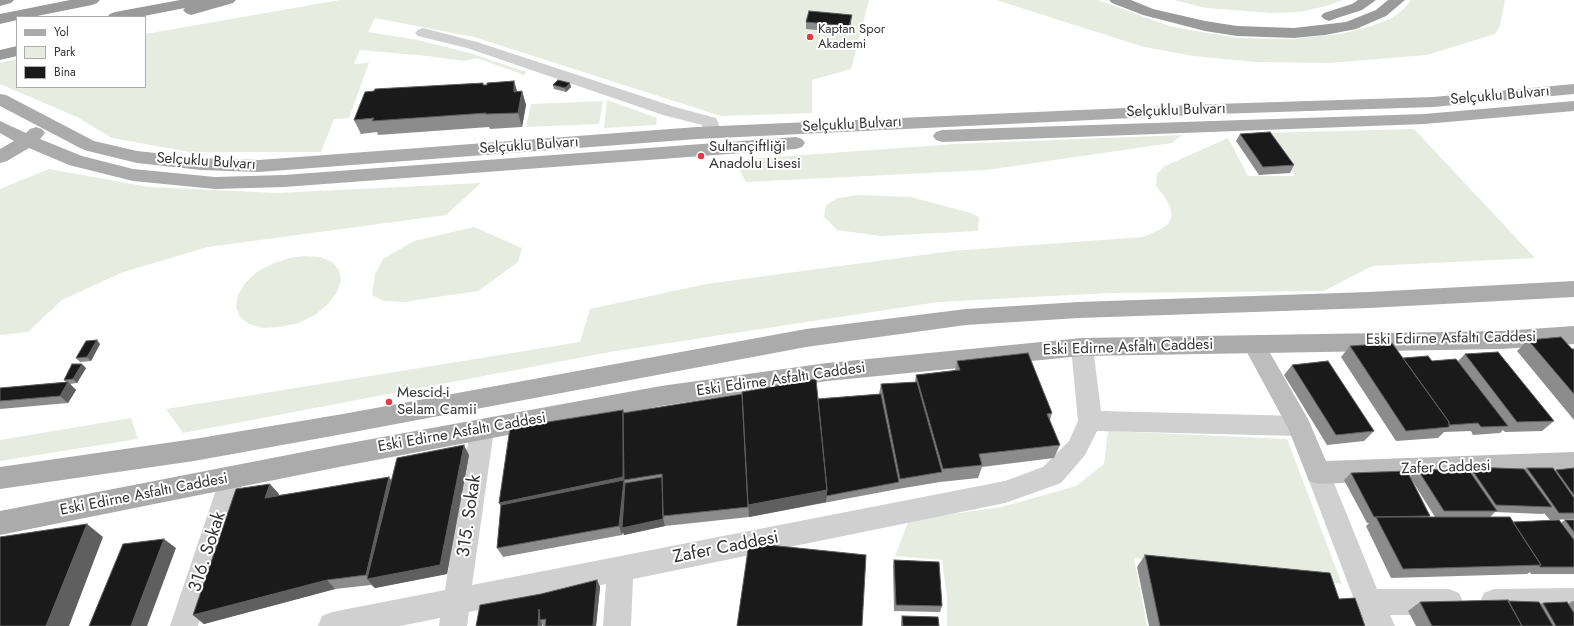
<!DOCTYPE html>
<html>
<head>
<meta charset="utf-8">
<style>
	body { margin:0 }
	#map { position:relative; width:1574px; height:626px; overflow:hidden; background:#fff; font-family:Jost,sans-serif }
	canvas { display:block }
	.legend { position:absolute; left:16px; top:16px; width:130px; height:72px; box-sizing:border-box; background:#fff; border:1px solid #adadad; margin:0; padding:5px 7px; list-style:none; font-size:12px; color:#333 }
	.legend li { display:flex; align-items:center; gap:8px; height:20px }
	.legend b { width:20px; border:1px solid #adadad }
</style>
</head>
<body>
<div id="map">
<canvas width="1574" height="626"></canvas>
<ul class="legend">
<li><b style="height:5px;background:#ababab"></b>Yol</li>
<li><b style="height:11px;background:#e6ecdf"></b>Park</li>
<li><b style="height:11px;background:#1a1a1a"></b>Bina</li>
</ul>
</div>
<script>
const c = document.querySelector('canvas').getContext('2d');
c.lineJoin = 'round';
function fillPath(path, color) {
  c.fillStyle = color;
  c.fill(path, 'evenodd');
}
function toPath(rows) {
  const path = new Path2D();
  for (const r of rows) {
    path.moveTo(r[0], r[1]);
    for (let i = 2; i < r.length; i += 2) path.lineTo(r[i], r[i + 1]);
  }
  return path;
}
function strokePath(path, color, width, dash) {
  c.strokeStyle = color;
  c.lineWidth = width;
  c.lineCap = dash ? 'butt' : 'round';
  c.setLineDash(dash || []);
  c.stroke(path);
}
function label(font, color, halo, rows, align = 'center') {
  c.font = font + ' Jost,sans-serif';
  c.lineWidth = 4;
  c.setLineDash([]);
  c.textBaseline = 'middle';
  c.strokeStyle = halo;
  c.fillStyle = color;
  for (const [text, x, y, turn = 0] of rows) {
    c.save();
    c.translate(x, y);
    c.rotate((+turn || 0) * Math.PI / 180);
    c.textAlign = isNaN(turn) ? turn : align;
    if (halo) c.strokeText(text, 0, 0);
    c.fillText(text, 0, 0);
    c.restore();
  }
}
fillPath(toPath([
	[340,0,869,0,851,69,812,80,812,113,721,116,474,37,375,18,368,32,418,40,470,53,526,72,524,75,477,58,464,61,428,56,360,50,354,64,369,63,349,118,334,119,321,152,190,152,112,138,77,117,0,84,0,63,17,59,17,87,145,87,145,34],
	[996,0,1098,0,1169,26,1201,32,1239,38,1291,39,1341,34,1372,26,1392,18,1404,9,1411,0,1505,0,1500,26,1495,34,1427,55,1329,63,1255,62,1193,56,1144,47],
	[1174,0,1343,0,1326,6,1300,12,1271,13,1206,8],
	[607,100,657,118,656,125,604,128],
	[603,101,599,124,526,127,531,104],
	[1414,129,1535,258,1372,266,1324,291,1109,293,938,302,610,352,183,433,166,409,580,342,590,309,706,284,952,251,1143,237,1161,229,1168,224,1172,216,1170,207,1164,196,1156,186,1157,174,1165,166,1228,138,1248,176,1295,176,1266,133],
	[1182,135,1172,143,986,170,746,182,734,160,955,144],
	[49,169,149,187,277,193,481,183,446,215,208,247,123,272,62,300,28,332,0,335,0,189],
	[858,195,910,197,971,213,979,217,978,231,880,236,837,230,824,217,826,205,838,198],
	[474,227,522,248,518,262,478,291,404,302,384,301,372,295,375,274,383,259,414,241],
	[305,256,320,257,332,262,339,270,341,280,337,292,328,304,315,315,298,323,280,327,263,328,249,324,240,317,236,307,238,295,245,283,257,272,272,264,289,258],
	[131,418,138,439,0,461,0,440],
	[1108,431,1287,439,1342,584,1134,558,1147,626,947,626,947,597,942,560,895,556,909,520,1002,507,1076,486,1104,464]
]), '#e6ecdf');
fillPath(toPath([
	[423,28,477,42,675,107,716,118,718,122,721,133,718,137,712,138,706,137,703,133,702,125,663,115,467,48,418,36,415,33,418,30,423,28],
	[1082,339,1090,341,1093,347,1101,411,1299,416,1307,419,1311,426,1307,433,1299,436,1097,431,1085,455,1061,483,1005,503,633,579,631,626,603,626,606,584,469,612,467,626,439,626,440,618,400,626,318,626,322,616,332,612,445,590,470,430,474,423,482,420,490,423,494,430,472,585,1005,481,1043,467,1069,441,1078,421,1071,347,1074,341,1082,339],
	[1318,462,1327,465,1330,473,1377,589,1449,589,1459,593,1463,602,1459,611,1449,615,1390,615,1395,626,1366,626,1355,602,1306,473,1309,465,1318,462],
	[232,467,241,470,244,478,198,626,170,626,220,478,223,470,232,467],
	[1574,588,1574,614,1494,615,1484,611,1480,602,1484,593,1494,589,1574,588]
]), '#d0d0d0');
fillPath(toPath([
	[1254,336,1262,339,1308,419,1326,461,1574,452,1574,474,1318,484,1309,481,1288,428,1243,345,1246,339,1254,336]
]), '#bdbdbd');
fillPath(toPath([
	[1574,84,1574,94,1433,107,1216,114,697,139,259,172,201,170,137,163,88,151,82,149,0,106,0,94,6,95,94,141,137,151,201,158,259,160,697,127,1216,104,1433,97,1574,84],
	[1574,101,1574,111,1424,124,942,142,936,140,933,136,936,132,942,130,1424,114,1574,101],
	[0,121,26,133,30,129,36,127,42,129,45,133,40,139,82,156,133,169,215,177,284,175,796,137,802,139,805,143,802,147,796,149,284,187,215,189,133,181,69,165,29,148,7,161,0,163,0,149,14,141,0,133,0,121],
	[1574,281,1574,297,1369,308,1079,318,966,325,806,347,343,434,194,461,0,489,0,467,194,439,343,414,806,329,966,309,1079,302,1369,292,1574,281],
	[1574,326,1574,344,1502,349,1082,356,827,381,661,406,339,467,0,535,0,511,339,445,661,386,827,363,1082,338,1502,331,1574,326]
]), '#ababab');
fillPath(toPath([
	[0,0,14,0,11,3,0,6,0,0],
	[70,0,100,0,97,3,92,5,32,17,17,17,17,20,0,24,0,14,70,0],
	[180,0,236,0,233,3,191,15,186,13,183,10,185,8,139,17,107,17,110,14,115,12,180,0],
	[1109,0,1131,0,1153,9,1205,21,1237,26,1294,28,1346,22,1376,10,1388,0,1405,0,1386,16,1356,29,1325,35,1294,38,1237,36,1205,31,1143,15,1112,3,1109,0],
	[1358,0,1376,0,1362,10,1334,19,1329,21,1324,19,1321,16,1324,13,1352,4,1358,0],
	[17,46,17,56,0,60,0,50,17,46]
]), '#9a9a9a');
fillPath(toPath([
	[806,22,851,22,849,33,806,29],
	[514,81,517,91,522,91,526,105,522,127,490,129,489,127,378,135,377,132,361,134,354,120,483,83,484,85],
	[553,85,571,87,566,92,554,89],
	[1240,134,1294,165,1290,173,1259,175,1236,141],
	[1528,340,1572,349,1574,349,1574,420,1517,351],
	[100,344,91,361,80,362,76,358],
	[1350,346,1403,358,1432,361,1458,361,1465,354,1554,421,1542,431,1505,432,1503,430,1500,433,1473,435,1471,431,1444,432,1438,438,1396,441,1341,357],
	[957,361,1052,413,1050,420,1060,445,1054,458,982,467,978,478,940,482,898,489,749,517,665,526,624,535,623,532,622,535,503,557,497,548,501,505,499,503,623,410,623,413,879,394,881,384,915,382,916,375,955,370],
	[1292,365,1374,431,1364,441,1327,445,1284,375],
	[86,368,77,383,70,384,76,390,68,403,0,409,0,388,66,382,64,380],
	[469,455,447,574,375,588,371,585,335,589,204,624,193,615,279,494,278,495,392,481],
	[1470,467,1525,469,1527,468,1555,471,1556,470,1574,468,1574,519,1550,520,1544,513,1543,514,1495,512,1490,517,1513,522,1561,523,1565,520,1574,520,1574,574,1531,574,1530,572,1527,574,1391,578,1366,526,1369,523,1367,523,1344,480,1351,473,1430,516,1429,517,1435,517,1410,477,1418,470,1468,469],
	[1145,555,1365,626,1149,626,1137,567],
	[894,560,942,606,940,612,894,611,893,566],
	[597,580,600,587,596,626,543,626,542,624,476,626,541,594],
	[1508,601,1540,604,1543,603,1568,604,1573,601,1574,601,1574,626,1416,626,1408,611,1420,602],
	[902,616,939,626,901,626,901,621]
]), '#8c8c8c');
fillPath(toPath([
	[852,15,851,22,849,33,849,26],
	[514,81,518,95,514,92],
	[570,83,571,87,566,92,565,88],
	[522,91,526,105,522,127,518,113],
	[97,340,100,344,91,361,87,357],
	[82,364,86,368,77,383,73,379],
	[68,382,76,390,68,403,60,396],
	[742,394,827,490,826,502,749,517],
	[623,410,626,424,624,480,627,490,663,519,665,526,624,535,623,532,622,535,619,526,506,515,499,503],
	[464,445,469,455,447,574,375,588,367,579,369,579,366,575,389,477,396,487],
	[270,484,279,494,274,508,265,498],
	[87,524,103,537,69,626,46,626],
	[164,539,176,548,147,626,131,626],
	[327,580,335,589,204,624,193,615],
	[597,580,600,587,596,626,593,626],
	[539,609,540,620,542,624,542,626,538,626]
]), '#5f5f5f');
const building = toPath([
	[809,11,852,15,849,26,806,22,809,11],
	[558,80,570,83,565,88,553,85,558,80],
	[514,81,514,92,522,91,518,113,485,114,486,113,372,121,374,118,354,120,365,92,374,91,375,89,483,83,483,85,487,85,487,83,514,81],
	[1270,132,1294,165,1263,167,1240,134,1270,132],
	[1561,337,1572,349,1574,349,1574,394,1528,340,1561,337],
	[97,340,87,357,76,358,86,341,97,340],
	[1392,343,1449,422,1449,427,1406,431,1350,346,1392,343],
	[1498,352,1554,421,1517,422,1465,354,1498,352],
	[1028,353,1052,413,1047,414,1060,445,979,454,982,465,943,469,916,375,960,370,957,361,1028,353],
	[1428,356,1432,361,1456,359,1508,426,1481,427,1478,423,1449,425,1449,422,1403,358,1428,356],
	[1328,361,1374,431,1336,435,1292,365,1328,361],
	[72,364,82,364,73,379,64,380,72,364],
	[816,379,827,490,748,505,742,392,816,379],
	[68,382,60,396,0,401,0,388,68,382],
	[917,382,942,472,900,479,881,384,917,382],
	[742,394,748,507,663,516,662,474,624,480,623,413,742,394],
	[881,394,899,482,826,496,827,490,818,399,881,394],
	[623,410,623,477,499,503,510,428,623,410],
	[464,445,440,565,367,579,397,458,464,445],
	[1470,467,1524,469,1552,507,1496,505,1470,467],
	[1527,468,1553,468,1574,498,1574,513,1559,513,1527,468],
	[1574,468,1574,495,1556,470,1574,468],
	[1468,469,1497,511,1444,511,1418,470,1468,469],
	[1407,471,1430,516,1374,517,1351,473,1407,471],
	[389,477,366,575,327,580,193,615,236,489,270,484,265,498,389,477],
	[662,477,663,516,663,519,622,528,625,483,662,477],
	[624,480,619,526,497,548,501,505,624,480],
	[1376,517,1510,517,1541,565,1403,569,1376,517],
	[1559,520,1574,540,1574,567,1540,567,1539,566,1541,565,1513,522,1559,520],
	[1565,520,1574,520,1574,532,1565,520],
	[87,524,46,626,0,626,0,537,87,524],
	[164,539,131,626,89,626,123,544,164,539],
	[749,543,866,555,862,626,737,626,749,543],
	[1145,555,1330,573,1339,599,1355,598,1365,626,1160,626,1145,555],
	[894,560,939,562,942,606,896,605,894,560],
	[597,580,593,626,545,626,546,619,540,620,539,609,538,626,476,626,480,605,541,594,597,580],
	[1508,600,1522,626,1432,626,1420,602,1508,600],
	[1508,601,1539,602,1553,626,1522,626,1508,601],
	[1567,602,1574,613,1574,626,1556,626,1543,603,1567,602],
	[902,616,938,617,939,626,903,626,902,616]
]);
fillPath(building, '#1a1a1a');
strokePath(building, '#5f5f5f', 1);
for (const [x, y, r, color] of [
	[810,37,4,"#e63946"],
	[701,156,4,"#e63946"],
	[389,402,4,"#e63946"]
]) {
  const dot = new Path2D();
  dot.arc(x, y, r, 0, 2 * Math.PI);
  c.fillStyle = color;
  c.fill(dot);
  strokePath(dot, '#fff', 1.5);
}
label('13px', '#333', '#fff', [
	["Kaptan Spor",818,30],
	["Akademi",818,45]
], 'left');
label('15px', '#333', '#fff', [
	["Selçuklu Bulvarı",1500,96,-5],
	["Selçuklu Bulvarı",1176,111,-2],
	["Selçuklu Bulvarı",852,125,-3],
	["Selçuklu Bulvarı",529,146,-4],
	["Selçuklu Bulvarı",206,162,4],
	["Eski Edirne Asfaltı Caddesi",1451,339,-1],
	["Eski Edirne Asfaltı Caddesi",1128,348,-2],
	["Eski Edirne Asfaltı Caddesi",781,380,-8],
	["Eski Edirne Asfaltı Caddesi",462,433,-10],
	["Zafer Caddesi",1446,468,-2],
	["Eski Edirne Asfaltı Caddesi",144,495,-11]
]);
label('15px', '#333', '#fff', [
	["Sultançiftliği",709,147],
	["Anadolu Lisesi",709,164],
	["Mescid-i",397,393],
	["Selam Camii",397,410]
], 'left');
label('18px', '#333', '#fff', [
	["315. Sokak",470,516,-82],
	["Zafer Caddesi",726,548,-11],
	["316. Sokak",208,552,-72]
]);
</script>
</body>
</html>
